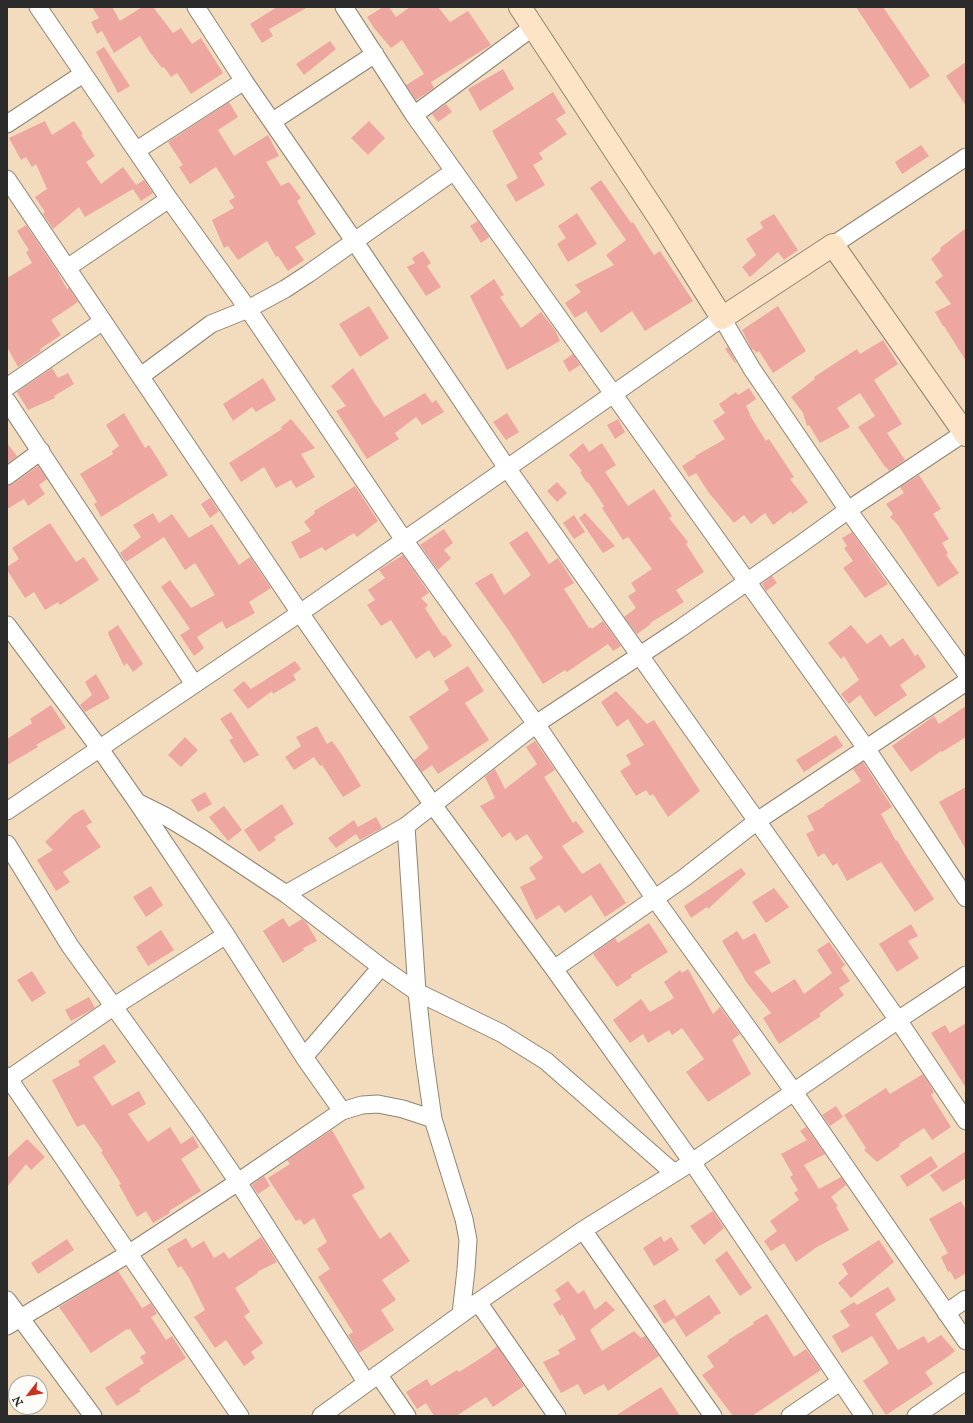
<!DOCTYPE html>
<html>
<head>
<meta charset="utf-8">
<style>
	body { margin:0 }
	#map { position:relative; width:973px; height:1423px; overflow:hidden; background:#f3dcbd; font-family:"IM FELL English",serif }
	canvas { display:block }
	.frame { position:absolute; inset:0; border:8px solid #2b2b2b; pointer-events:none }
	.north { position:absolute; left:8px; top:1375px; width:40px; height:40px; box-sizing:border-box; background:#fdfcf7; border:1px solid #a9a8a5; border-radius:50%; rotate:239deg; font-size:11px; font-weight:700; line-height:16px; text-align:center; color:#2b2b2b }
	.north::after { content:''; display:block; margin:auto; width:14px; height:18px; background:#c8321e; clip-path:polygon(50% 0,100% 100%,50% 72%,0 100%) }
</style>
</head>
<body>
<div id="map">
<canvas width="973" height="1423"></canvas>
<div class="frame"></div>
<div class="north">N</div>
</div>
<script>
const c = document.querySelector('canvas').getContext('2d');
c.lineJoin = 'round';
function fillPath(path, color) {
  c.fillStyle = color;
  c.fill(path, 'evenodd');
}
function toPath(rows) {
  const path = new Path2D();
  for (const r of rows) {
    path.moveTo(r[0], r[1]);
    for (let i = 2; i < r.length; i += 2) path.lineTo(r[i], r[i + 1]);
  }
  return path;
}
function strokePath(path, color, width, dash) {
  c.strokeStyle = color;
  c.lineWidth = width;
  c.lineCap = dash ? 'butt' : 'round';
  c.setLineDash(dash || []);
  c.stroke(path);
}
fillPath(toPath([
	[92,7,112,7,120,21,142,7,153,7,173,33,181,28,192,44,201,38,223,73,191,94,177,73,171,77,164,67,162,68,149,51,140,36,114,53,102,31,97,34,91,22,99,18],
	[277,7,308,7,269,29,273,36,262,43,250,24],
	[383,7,389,7,396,17,410,7,438,7,450,22,468,11,491,45,431,82,434,88,416,100,406,85,424,74,402,40,391,48,374,28,367,17],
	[856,7,883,7,930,76,910,89],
	[330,41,336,49,304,75,296,64],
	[104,47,130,86,118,93,96,52],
	[966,62,966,106,946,76],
	[503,69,514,89,480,111,468,89],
	[553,92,566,113,556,119,567,134,539,153,543,159,533,165,545,185,516,202,506,185,518,178,492,131],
	[229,102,238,117,218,130,234,156,268,135,279,156,266,162,281,186,289,182,301,198,297,201,316,234,295,247,304,260,288,271,278,256,276,257,267,241,238,260,228,246,224,248,212,220,234,208,229,201,235,197,216,167,190,184,179,167,183,165,168,142],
	[446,104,452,112,438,122,432,114],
	[45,121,52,135,74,121,83,134,81,135,95,156,86,162,101,184,123,167,136,185,144,180,153,193,141,201,133,189,85,217,79,207,53,229,43,214,45,212,35,197,47,189,36,164,32,167,26,157,21,160,9,138],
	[369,121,385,138,368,155,351,138],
	[921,145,929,156,902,174,895,162],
	[601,180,631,223,633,222,644,240,654,255,660,251,693,301,645,331,632,311,601,333,586,311,575,318,565,303,581,292,575,285,614,265,606,255,626,240,590,188],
	[577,213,597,244,568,262,557,244,566,238,558,226],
	[774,214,798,250,784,260,778,252,750,277,742,267,756,255,746,239,763,228,760,222],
	[478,221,489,237,481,243,470,226],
	[26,225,57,271,67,289,69,288,78,302,51,320,61,335,40,349,41,351,18,367,7,347,7,278,32,263,26,252,29,250,17,231],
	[966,228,966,361,944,326,943,326,935,312,951,304,935,282,943,276,931,259,941,250,940,248],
	[423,251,431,263,427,266,441,287,426,296,407,267,415,263,412,258],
	[494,279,504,295,500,297,521,328,541,312,555,330,560,341,507,370,470,296],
	[369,306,389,338,360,357,339,324],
	[778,306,806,351,773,373,759,351,756,353,754,349,752,350,742,330],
	[883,340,898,364,874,380,902,424,887,433,905,460,889,471,886,467,885,467,858,427,875,416,860,393,837,408,850,427,820,443,809,425,807,426,803,413,791,397,815,379,814,377,857,349,860,354],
	[728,347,736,362,735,363,725,349],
	[573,354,580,365,569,372,563,361],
	[52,368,58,378,68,373,74,384,54,396,55,398,28,410,17,392],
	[353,368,376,406,376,405,384,417,425,393,432,403,436,400,444,412,422,425,416,417,395,433,399,439,367,459,336,411,346,406,331,386],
	[263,378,276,400,256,412,252,407,233,421,223,404],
	[749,388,756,399,746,406,750,414,749,414,766,441,769,439,794,477,790,479,808,502,792,514,791,511,773,525,765,513,751,524,744,515,734,523,709,493,696,473,689,477,682,466,696,457,695,456,725,439,713,421,725,413,719,404,736,392,738,395],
	[124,413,145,448,149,445,168,475,101,517,94,504,97,502,80,474,113,454,112,451,119,446,106,425],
	[507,413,519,432,506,440,493,422],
	[291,419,315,448,301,454,315,477,296,488,291,480,276,488,264,467,241,482,229,463,282,429,281,427],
	[618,419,625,432,615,439,607,425],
	[7,443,17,456,7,464],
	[583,443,589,452,602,443,616,465,605,472,628,506,654,489,672,516,669,518,688,542,686,544,704,572,676,590,684,602,650,623,651,624,637,634,624,617,636,608,628,596,636,591,631,583,652,569,628,537,623,540,602,508,604,506,588,482,587,483,580,472,582,471,569,455],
	[38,466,47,479,39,485,45,494,28,506,24,499,7,509,7,486,13,484],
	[919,475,941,509,933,514,949,539,942,543,948,553,946,555,959,573,938,587,898,525,890,517,893,514,886,504,904,493,900,487],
	[557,482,567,493,557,502,547,491],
	[355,486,378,521,357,537,354,533,325,551,322,547,300,559,291,542,311,531,304,522,315,513,314,511],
	[210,498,219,511,210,518,201,504],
	[153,513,159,523,172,514,189,538,212,524,239,565,250,557,271,588,249,602,255,613,226,629,222,621,197,637,204,648,194,656,180,635,190,629,161,587,170,580,191,608,215,595,195,563,185,570,164,537,126,562,120,553,141,537,133,525],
	[585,513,615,546,603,553,579,518],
	[574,515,585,532,574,539,563,523],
	[50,523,76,562,84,557,99,580,60,605,58,602,45,610,34,592,25,598,7,570,7,567,19,559,12,548],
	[444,529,453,543,444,550,451,558,438,570,420,545],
	[527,531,549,564,558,558,574,583,564,589,589,628,591,627,592,629,603,621,621,646,613,651,608,644,567,672,565,670,543,684,509,631,475,583,492,573,504,595,531,575,509,543],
	[852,532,888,584,865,598,843,568,853,561,844,548,847,546,842,538],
	[403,555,429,593,421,598,428,605,425,608,443,636,445,635,452,646,434,658,429,650,416,659,391,620,381,626,367,605,375,600,368,590,385,578,379,570],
	[772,576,777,583,766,591,762,584],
	[118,625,143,664,133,672,127,663,124,666,108,634,109,634,108,632],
	[851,625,867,644,881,634,890,647,903,638,915,656,918,654,926,667,900,685,907,695,875,717,860,695,849,704,841,694,859,680,844,656,841,659,828,643],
	[295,661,301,669,293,675,296,680,273,694,272,691,248,709,233,690,244,681,251,689],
	[468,666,484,691,465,703,489,740,438,774,432,765,422,772,414,760,429,748,409,717,449,690,444,681],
	[96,674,110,698,85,712,80,705,92,695,85,682],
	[616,691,647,724,654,720,700,791,668,817,653,794,650,796,646,790,636,796,620,771,631,764,626,755,644,745,628,719,617,727,601,702],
	[51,705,66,728,36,745,38,747,7,765,7,739,32,723,30,719],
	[966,706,966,737,942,752,941,751,911,772,892,746,934,716,939,724],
	[231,712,259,755,244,763,229,740,233,738,220,719],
	[317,726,327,744,332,741,342,755,361,786,343,797,322,765,320,766,314,757,294,770,285,757,301,746,296,737],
	[836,735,843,746,804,772,796,760],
	[185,737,198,750,181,767,168,755],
	[535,741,555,770,544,777,573,823,576,821,584,832,562,846,582,874,600,863,626,903,605,917,591,895,565,913,559,905,536,920,520,887,536,879,529,868,543,858,527,834,516,841,510,832,502,838,480,806,495,798,485,777,495,769,505,789,537,764,526,747],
	[863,762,892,807,881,814,896,841,897,840,906,856,934,899,915,912,881,862,847,881,837,863,833,866,824,853,818,857,806,834,814,830,807,816,825,806,824,805,861,781,853,769],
	[966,787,966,850,939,802],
	[205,792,212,804,198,812,191,800],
	[282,804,294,824,274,837,276,840,259,852,244,830],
	[224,806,242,830,228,841,209,817],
	[83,809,92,822,86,826,101,847,63,872,70,882,56,891,37,860,53,850,45,842,73,815],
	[376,817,382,828,360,840,356,834,336,848,328,838,354,820,358,827],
	[741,868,746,874,708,909,707,907,691,918,684,906],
	[151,886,163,905,146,917,133,897],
	[774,888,789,907,766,923,752,902],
	[283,918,289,927,302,919,306,922,317,941,303,948,304,950,283,963,263,931],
	[649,923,668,952,631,975,632,977,617,987,593,954,615,938,618,943],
	[911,924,918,936,908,941,919,958,897,972,879,944],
	[161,930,174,950,148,966,136,947],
	[737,931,743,940,755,933,771,963,754,972,772,993,795,979,804,994,832,973,817,950,829,942,845,965,841,968,850,981,839,988,844,995,819,1014,821,1016,779,1044,763,1018,771,1013,747,983,722,941],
	[688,969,713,1014,720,1007,740,1034,732,1040,751,1074,708,1102,686,1072,704,1059,682,1028,672,1035,669,1030,648,1043,643,1034,630,1043,613,1020,641,999,650,1012,674,998,664,982,680,970,682,973],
	[32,971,46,993,32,1002,17,980],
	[89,997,95,1008,71,1021,65,1010],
	[966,1023,966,1088,931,1033,945,1025,950,1033],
	[104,1044,116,1062,93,1077,112,1106,139,1091,146,1104,128,1114,148,1142,170,1127,181,1144,193,1136,199,1147,181,1159,201,1191,169,1211,170,1213,153,1223,146,1211,137,1217,119,1185,121,1184,101,1152,103,1151,84,1124,77,1127,52,1080,80,1065,78,1061],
	[923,1074,934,1092,931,1095,951,1127,932,1140,924,1128,899,1144,900,1146,877,1162,864,1150,866,1148,844,1115,886,1088,890,1094],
	[836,1106,843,1117,830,1126,822,1115],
	[806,1127,825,1154,804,1165,819,1189,841,1177,846,1185,831,1197,838,1206,836,1207,849,1230,817,1247,796,1262,784,1243,771,1251,764,1241,777,1231,770,1221,799,1200,794,1193,798,1190,790,1177,793,1175,781,1154,807,1140,800,1131],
	[332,1130,365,1188,352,1195,380,1239,390,1232,410,1261,382,1280,396,1300,381,1310,394,1330,359,1353,348,1335,353,1332,318,1277,330,1269,317,1249,327,1242,314,1218,304,1225,300,1219,296,1221,268,1178,290,1164,287,1160],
	[27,1139,45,1157,31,1170,26,1164,7,1187,7,1158],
	[966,1151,966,1178,943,1192,930,1175],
	[931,1156,938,1167,907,1187,900,1176],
	[264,1176,270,1186,258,1194,252,1185],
	[961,1201,966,1210,966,1273,955,1280,950,1271,948,1272,941,1257,948,1253,929,1219],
	[713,1211,724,1228,704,1245,690,1226],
	[661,1236,664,1242,671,1237,679,1250,654,1266,643,1248],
	[261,1237,277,1262,257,1272,258,1273,235,1288,250,1312,244,1316,263,1343,251,1352,255,1358,244,1366,226,1340,215,1348,194,1317,205,1310,189,1278,181,1266,178,1268,167,1249,186,1238,192,1248,204,1241,214,1258,224,1252,229,1259],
	[67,1239,74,1250,38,1274,31,1263],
	[879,1240,894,1262,851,1298,838,1283,848,1274,842,1264],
	[727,1251,752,1288,740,1296,715,1260],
	[118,1271,142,1308,151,1303,157,1314,151,1317,166,1340,172,1336,186,1358,139,1389,141,1391,117,1406,105,1388,144,1363,140,1357,146,1353,130,1329,128,1330,127,1329,91,1353,59,1307],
	[568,1281,578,1294,584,1290,595,1310,606,1301,615,1310,590,1330,602,1351,634,1331,641,1338,645,1336,659,1356,608,1391,604,1384,584,1395,578,1384,561,1393,543,1362,560,1354,558,1350,576,1339,562,1314,560,1316,553,1304,561,1299,555,1290],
	[888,1287,896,1300,875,1314,898,1350,924,1336,928,1343,941,1335,955,1351,949,1356,925,1372,933,1384,886,1415,863,1381,889,1363,872,1336,842,1353,832,1336,850,1326,840,1311,854,1302,857,1305],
	[709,1295,721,1313,713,1317,714,1318,686,1337,674,1318],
	[665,1299,676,1317,664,1324,653,1306],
	[767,1314,794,1357,806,1349,821,1370,752,1416,733,1416,702,1375,714,1367,707,1356,729,1341,728,1340,754,1324,753,1322],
	[497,1346,524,1386,493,1407,486,1397,456,1416,434,1416,426,1403,417,1409,406,1392,427,1379,431,1386,457,1370,459,1372,489,1353],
	[661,1387,680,1416,615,1416]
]), '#eea6a0');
const minor = toPath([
	[38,7,169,199,248,309,404,540,536,724,655,899,794,1092,966,1341],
	[196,7,244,81,355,242,507,468,757,821,898,1020,966,1121],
	[344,7,414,115,454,171,866,748,966,898],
	[414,115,533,27],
	[273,121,375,54],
	[7,124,83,74],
	[137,150,244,81],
	[7,179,300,613,433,805,554,969,692,1162,864,1416],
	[833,245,966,157],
	[67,268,169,199],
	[141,376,211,324,248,309,285,289,308,274,454,171],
	[7,387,103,321],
	[7,401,194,684],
	[7,476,41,451],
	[7,625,100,749,137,802,226,935,304,1057,342,1111],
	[137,802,165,816,203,839,286,894,381,967,417,992,501,1033,546,1061,674,1173],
	[7,811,300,613,722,318,752,369,848,510,966,673],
	[7,844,70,946,197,1122,238,1182,366,1382],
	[286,894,406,826],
	[554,969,684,878,757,821,966,682],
	[304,1057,381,967],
	[7,1076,240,1416],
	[7,1080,113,1007,226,935],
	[583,1230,713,1416],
	[7,1300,93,1416],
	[478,1302,557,1416],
	[946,1313,966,1299],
	[461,1314,466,1270,468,1240,464,1219,433,1119,424,1056,417,992,406,826,536,724,678,630,801,544,848,510,964,433],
	[7,1326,128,1254,238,1182,342,1111,362,1105,378,1104,403,1109,433,1119],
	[378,1374,407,1416],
	[321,1416,478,1302,583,1230,692,1162,898,1020,966,975],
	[790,1416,840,1382],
	[916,1416,966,1381]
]);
const secondary = toPath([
	[520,7,661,221,722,318,833,245,966,435]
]);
strokePath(minor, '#8f8474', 19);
strokePath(secondary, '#8f8474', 24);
strokePath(minor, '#fff', 17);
strokePath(secondary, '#fee4c6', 22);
</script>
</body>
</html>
